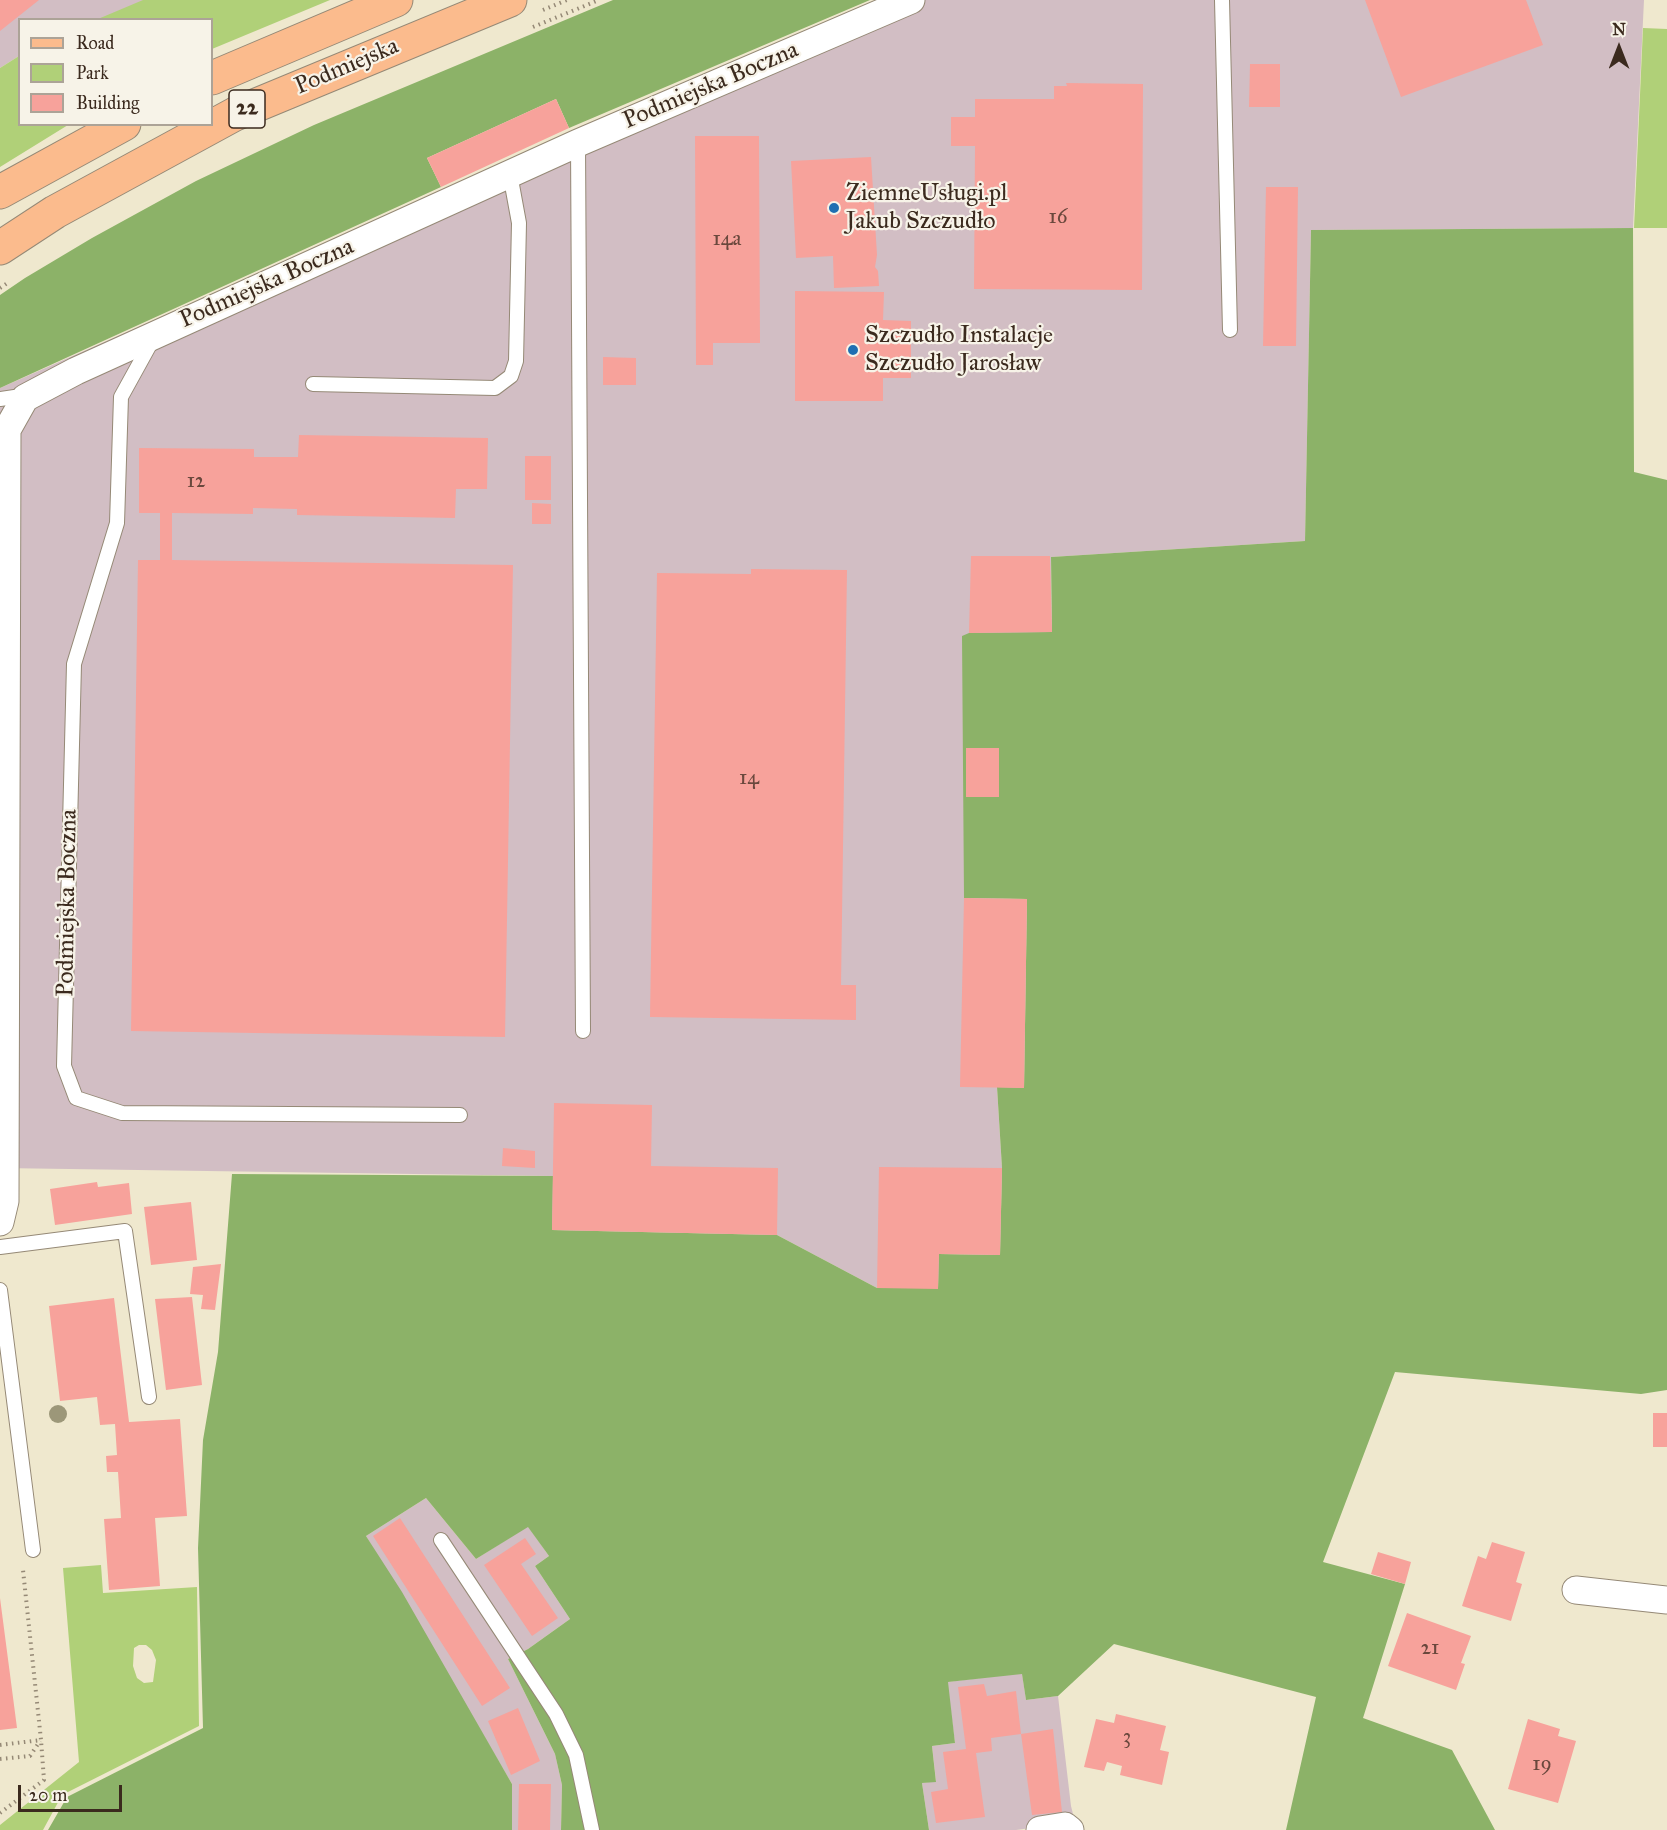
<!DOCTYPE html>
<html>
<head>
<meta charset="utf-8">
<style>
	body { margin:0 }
	#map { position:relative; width:1667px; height:1830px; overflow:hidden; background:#efe8ce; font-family:"IM FELL Great Primer",serif }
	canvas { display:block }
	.legend { position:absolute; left:18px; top:18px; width:195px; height:108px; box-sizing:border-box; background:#f7f3e8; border:2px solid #aca397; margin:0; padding:8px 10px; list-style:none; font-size:18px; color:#3b2a1e }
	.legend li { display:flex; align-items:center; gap:12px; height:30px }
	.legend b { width:30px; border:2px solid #aca397 }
	.north { position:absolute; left:1589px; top:18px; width:60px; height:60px; -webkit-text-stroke:4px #f7f3e8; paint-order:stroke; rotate:0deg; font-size:16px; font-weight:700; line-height:24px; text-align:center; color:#3b2a1e }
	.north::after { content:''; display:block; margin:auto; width:21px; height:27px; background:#3b2a1e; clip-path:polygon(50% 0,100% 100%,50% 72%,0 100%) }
	.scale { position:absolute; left:18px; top:1785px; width:104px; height:27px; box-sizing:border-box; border:3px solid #3b2a1e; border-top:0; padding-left:8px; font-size:18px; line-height:21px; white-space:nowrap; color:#3b2a1e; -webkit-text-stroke:4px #f7f3e8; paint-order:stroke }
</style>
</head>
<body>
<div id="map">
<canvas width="1667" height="1830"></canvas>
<ul class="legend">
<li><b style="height:8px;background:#fbbb8d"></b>Road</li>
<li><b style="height:16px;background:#b0d078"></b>Park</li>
<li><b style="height:16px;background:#f7a29b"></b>Building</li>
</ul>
<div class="north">N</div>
<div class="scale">20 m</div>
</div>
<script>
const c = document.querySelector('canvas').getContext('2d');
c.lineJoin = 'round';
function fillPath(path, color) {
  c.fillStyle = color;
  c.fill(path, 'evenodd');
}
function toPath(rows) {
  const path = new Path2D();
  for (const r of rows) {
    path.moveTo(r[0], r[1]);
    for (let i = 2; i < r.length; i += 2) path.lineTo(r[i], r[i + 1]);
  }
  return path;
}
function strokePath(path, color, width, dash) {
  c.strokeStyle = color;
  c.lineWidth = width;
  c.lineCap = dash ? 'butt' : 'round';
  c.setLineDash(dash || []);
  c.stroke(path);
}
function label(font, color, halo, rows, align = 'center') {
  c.font = font + ' "IM FELL Great Primer",serif';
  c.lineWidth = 4.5;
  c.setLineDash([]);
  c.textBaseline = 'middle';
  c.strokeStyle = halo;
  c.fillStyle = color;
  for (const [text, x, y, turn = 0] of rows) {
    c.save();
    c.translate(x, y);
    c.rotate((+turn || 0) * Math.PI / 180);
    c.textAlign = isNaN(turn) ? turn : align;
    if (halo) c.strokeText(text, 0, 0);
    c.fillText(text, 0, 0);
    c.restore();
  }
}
fillPath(toPath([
	[0,0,162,0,109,19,20,20,19,56,0,68],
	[879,0,1644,0,1633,228,1311,230,1305,541,1051,557,1052,632,964,898,1027,899,1024,1088,997,1088,1002,1168,1000,1255,940,1254,938,1289,877,1288,777,1235,552,1230,552,1176,0,1168,0,388],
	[426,1498,476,1559,528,1526,549,1556,535,1566,570,1619,528,1649,508,1659,555,1754,562,1785,561,1830,512,1830,512,1784,366,1536],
	[1022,1673,1026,1700,1058,1696,1071,1806,1075,1822,1016,1830,929,1830,922,1783,936,1781,932,1746,955,1743,947,1682]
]), '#d2bec4');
fillPath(toPath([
	[143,0,330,0,212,49,212,20,98,19],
	[1643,28,1667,29,1667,228,1634,228],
	[19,56,20,124,68,125,0,167,0,68],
	[101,1565,103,1593,197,1587,199,1726,62,1795,43,1830,0,1830,0,1825,79,1762,63,1568],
	[139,1645,146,1645,152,1650,156,1660,153,1682,144,1683,137,1678,133,1666,134,1648]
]), '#b0d078');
fillPath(toPath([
	[613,0,870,0,569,128,556,99,427,158,441,187,0,388,0,295,25,278,92,238,196,181,314,125],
	[1633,228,1634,472,1667,480,1667,1390,1641,1394,1395,1372,1323,1562,1405,1584,1363,1718,1452,1750,1495,1830,1286,1830,1316,1697,1114,1644,1058,1696,1026,1700,1022,1674,948,1682,955,1743,932,1746,936,1782,922,1783,929,1830,561,1830,562,1785,555,1754,508,1659,528,1649,570,1619,535,1566,549,1556,528,1527,476,1559,426,1498,366,1536,402,1592,512,1784,512,1830,48,1830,67,1797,203,1728,198,1548,203,1440,218,1352,232,1174,553,1176,552,1230,777,1235,877,1288,938,1288,939,1254,1000,1255,1002,1168,997,1087,1024,1088,1027,899,964,898,962,636,969,633,1052,632,1051,557,1305,541,1311,230]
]), '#8cb268');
fillPath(toPath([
	[0,0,39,0,0,31],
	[1365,0,1526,0,1543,45,1401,97],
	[1250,64,1280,64,1280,107,1249,107],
	[1066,83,1143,84,1142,290,974,289,975,146,951,146,951,117,975,117,975,99,1054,99,1054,86,1067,86],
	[556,99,569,128,441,187,427,158],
	[695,136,759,136,760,343,713,343,713,365,696,365],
	[871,157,877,255,875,267,878,271,879,286,834,288,833,256,796,258,791,161],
	[1266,187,1298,187,1296,346,1263,346],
	[795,291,884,292,883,320,911,321,911,378,883,378,883,401,795,401],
	[603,357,636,358,636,385,603,385],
	[299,435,488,438,487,489,456,489,455,518,297,515,297,509,253,508,253,514,172,513,172,560,513,565,505,1037,131,1031,138,560,160,560,160,513,139,513,139,448,254,449,254,457,298,457],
	[525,456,551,456,551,500,525,500],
	[532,503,551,504,551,524,532,524],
	[971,556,1050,556,1052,632,969,633],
	[751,569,847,570,841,985,856,985,856,1020,650,1017,657,573,751,574],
	[966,748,999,748,999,797,966,797],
	[964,898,1027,899,1024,1088,960,1087],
	[554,1103,652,1105,651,1166,778,1168,777,1235,552,1230],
	[503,1148,535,1151,535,1168,502,1166],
	[879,1167,1002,1168,1000,1255,939,1254,938,1289,877,1288],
	[97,1182,98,1187,129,1183,132,1214,55,1225,50,1189],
	[191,1202,197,1260,151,1265,144,1207],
	[221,1264,215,1310,201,1309,203,1295,190,1294,193,1267],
	[192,1297,202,1385,166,1390,155,1299],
	[114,1298,129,1422,180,1419,187,1516,155,1518,160,1586,109,1590,104,1519,121,1518,118,1472,107,1472,106,1456,117,1455,115,1424,100,1425,97,1397,60,1401,49,1306],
	[1653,1413,1667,1413,1667,1447,1653,1447],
	[400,1518,510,1688,482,1706,373,1536],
	[525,1538,536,1554,521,1564,558,1618,532,1636,484,1565],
	[1492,1542,1525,1552,1516,1582,1522,1584,1511,1621,1462,1606,1478,1556,1486,1559],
	[1378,1552,1411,1562,1405,1584,1371,1574],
	[0,1598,17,1728,0,1730],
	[1407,1613,1471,1636,1461,1663,1465,1664,1456,1690,1388,1666],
	[984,1684,987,1696,1016,1691,1021,1734,991,1738,992,1751,976,1753,985,1817,936,1823,931,1792,948,1789,943,1752,966,1749,958,1687],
	[518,1708,540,1761,511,1775,488,1721],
	[1116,1714,1166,1726,1160,1750,1169,1752,1162,1785,1120,1775,1122,1766,1107,1762,1104,1771,1084,1767,1096,1719,1114,1723],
	[1528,1719,1560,1729,1558,1736,1576,1741,1558,1803,1508,1789],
	[1053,1729,1062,1812,1032,1815,1021,1734],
	[519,1784,551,1784,550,1830,518,1830]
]), '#f7a29b');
const service = toPath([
	[1222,0,1230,330],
	[578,143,583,1031],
	[153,339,121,397,117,523,74,664,64,1066,76,1098,122,1113,460,1115],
	[313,384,495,388,511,376,516,361,519,223,510,174],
	[0,399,28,395],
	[0,1247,125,1231,149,1397],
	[0,1290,33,1550],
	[441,1540,556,1714,576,1755,592,1830]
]);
const minor = toPath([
	[0,1222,5,1201,7,430,25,398,76,371,578,143,911,0],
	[1576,1590,1667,1600],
	[1040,1830,1065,1826,1070,1830]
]);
const primary = toPath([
	[212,78,396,0],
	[0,192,124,124],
	[0,248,55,212,235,114,510,0]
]);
strokePath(service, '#958976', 16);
strokePath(minor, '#958976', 29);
strokePath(primary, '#958976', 35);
strokePath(toPath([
	[543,10,567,0],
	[533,27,599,0],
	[0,288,9,282],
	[0,1745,41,1740,23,1570],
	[0,1759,30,1756,40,1741],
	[0,1813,44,1780,41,1740]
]), '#958976', 4, [1.5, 4.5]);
strokePath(service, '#fff', 14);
strokePath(minor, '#fff', 27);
strokePath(primary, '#fbbb8d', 33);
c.fillStyle = '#9c9779';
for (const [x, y] of [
	[58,1414]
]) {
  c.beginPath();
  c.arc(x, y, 9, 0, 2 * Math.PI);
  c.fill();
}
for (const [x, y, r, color] of [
	[834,208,6,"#1f6fb2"],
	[853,350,6,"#1f6fb2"]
]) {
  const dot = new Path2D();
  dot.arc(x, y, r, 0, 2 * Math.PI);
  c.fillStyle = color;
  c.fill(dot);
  strokePath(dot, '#f7f3e8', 2);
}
label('21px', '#6a483d', null, [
	["16",1058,218],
	["14a",727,240],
	["12",196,482],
	["14",749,779],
	["21",1430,1649],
	["3",1127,1738],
	["19",1542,1765]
]);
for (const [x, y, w] of [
	[247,109,36]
]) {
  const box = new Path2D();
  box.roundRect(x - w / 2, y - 19, w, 38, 4.5);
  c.fillStyle = '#f7f3e8';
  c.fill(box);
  strokePath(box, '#3b2a1e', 1.5);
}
label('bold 22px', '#3b2a1e', null, [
	["22",247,109]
]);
label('24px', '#3b2a1e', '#f7f3e8', [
	["Podmiejska",347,67,-23],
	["Podmiejska Boczna",711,86,-23],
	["Podmiejska Boczna",267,284,-24],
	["Podmiejska Boczna",68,903,-89]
]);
label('24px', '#3b2a1e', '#f7f3e8', [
	["ZiemneUsługi.pl",846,194],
	["Jakub Szczudło",846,222],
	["Szczudło Instalacje",865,336],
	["Szczudło Jarosław",865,364]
], 'left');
</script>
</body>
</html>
